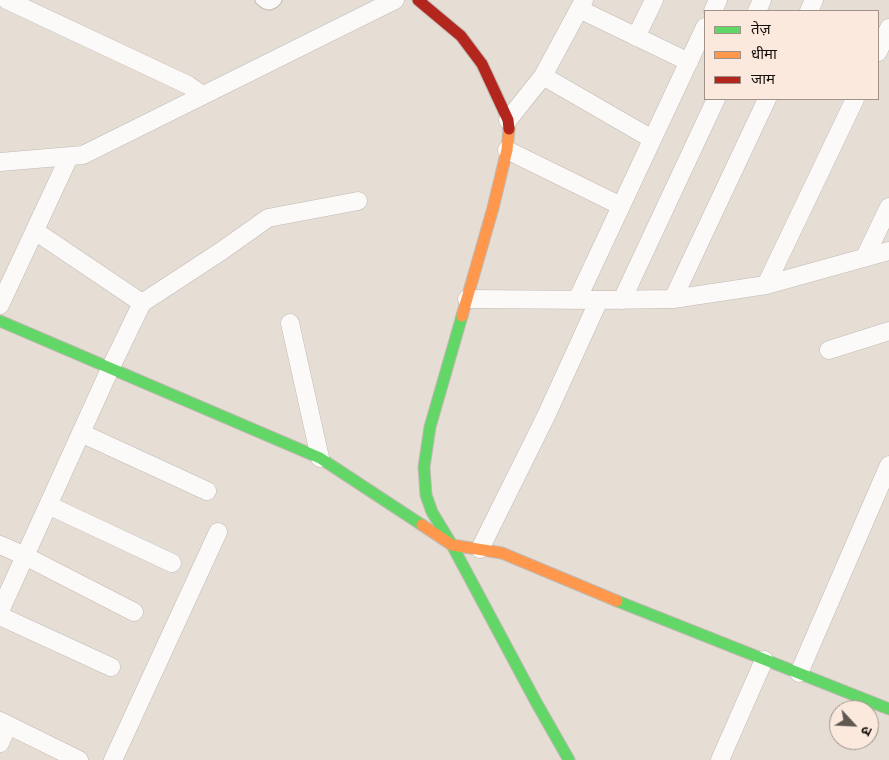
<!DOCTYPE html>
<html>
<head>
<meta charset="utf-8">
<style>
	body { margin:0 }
	#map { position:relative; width:889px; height:760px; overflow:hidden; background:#e6ddd5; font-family:Quicksand,"Noto Sans Devanagari",sans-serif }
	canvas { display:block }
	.legend { position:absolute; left:704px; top:10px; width:175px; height:90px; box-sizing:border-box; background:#fae9dc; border:1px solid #9f9389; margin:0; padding:6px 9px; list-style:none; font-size:15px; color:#17110d }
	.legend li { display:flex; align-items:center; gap:10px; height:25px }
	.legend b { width:25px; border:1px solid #9f9389 }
	.north { position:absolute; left:829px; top:700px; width:50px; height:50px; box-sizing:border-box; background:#fae9dc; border:1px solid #9f9389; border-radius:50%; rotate:115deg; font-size:14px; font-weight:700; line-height:20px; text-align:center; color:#17110d }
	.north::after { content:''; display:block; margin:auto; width:18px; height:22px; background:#5f5853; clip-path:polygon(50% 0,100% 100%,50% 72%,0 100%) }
</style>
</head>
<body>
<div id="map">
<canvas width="889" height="760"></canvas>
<ul class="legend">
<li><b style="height:6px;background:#63d668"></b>तेज़</li>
<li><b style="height:6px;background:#ff974d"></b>धीमा</li>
<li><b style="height:6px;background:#b3261e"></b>जाम</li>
</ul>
<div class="north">उ</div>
</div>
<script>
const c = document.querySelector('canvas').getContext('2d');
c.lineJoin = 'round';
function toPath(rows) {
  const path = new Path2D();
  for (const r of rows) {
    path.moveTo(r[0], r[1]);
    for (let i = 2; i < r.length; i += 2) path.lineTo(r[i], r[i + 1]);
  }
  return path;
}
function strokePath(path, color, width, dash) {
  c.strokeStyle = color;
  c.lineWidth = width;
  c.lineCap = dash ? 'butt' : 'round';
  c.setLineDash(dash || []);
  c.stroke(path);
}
const lane = toPath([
	[260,0,265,4,270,5,274,3,277,0]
]);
const street = toPath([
	[7,0,188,85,202,95],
	[579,9,689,62],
	[713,11,718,0],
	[757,11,762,0],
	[809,11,814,0],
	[636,37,654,0],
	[878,52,889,28],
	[543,76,652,139],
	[508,120,543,76,584,0],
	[507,150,621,206],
	[0,162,83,155,395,0],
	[865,257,889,207],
	[766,285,855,99],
	[467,299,599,300,673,299,766,285,889,251],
	[673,299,767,99],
	[577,300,705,27],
	[622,300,716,99],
	[142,303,220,252,268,218,358,201],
	[0,305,69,157],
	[290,323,320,458],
	[829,350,889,331],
	[81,433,207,491],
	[48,505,172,563],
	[0,545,25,556,134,612],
	[480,549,546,416,599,300],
	[0,611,110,369,142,303,35,231],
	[0,616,111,667],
	[799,673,889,465],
	[0,721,79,760],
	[0,743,8,725],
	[113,760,218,532],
	[720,760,764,660]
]);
const fast = toPath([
	[462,316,430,427,424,467,426,495,432,512,452,545,536,702,569,760],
	[0,321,320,458,422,525],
	[617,601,889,709]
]);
const slow = toPath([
	[462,316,493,208,507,150,509,129],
	[422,525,452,545,502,553,617,601]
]);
const jam = toPath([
	[418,0,461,36,482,64,508,120,509,129]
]);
strokePath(lane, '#c1b9b3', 11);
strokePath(street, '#c1b9b3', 19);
strokePath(fast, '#c1b9b3', 13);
strokePath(slow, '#c1b9b3', 13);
strokePath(jam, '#c1b9b3', 13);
strokePath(lane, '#fbfaf9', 9);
strokePath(street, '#fbfaf9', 18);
strokePath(fast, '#63d668', 11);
strokePath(slow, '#ff974d', 11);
strokePath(jam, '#b3261e', 11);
</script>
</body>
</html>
